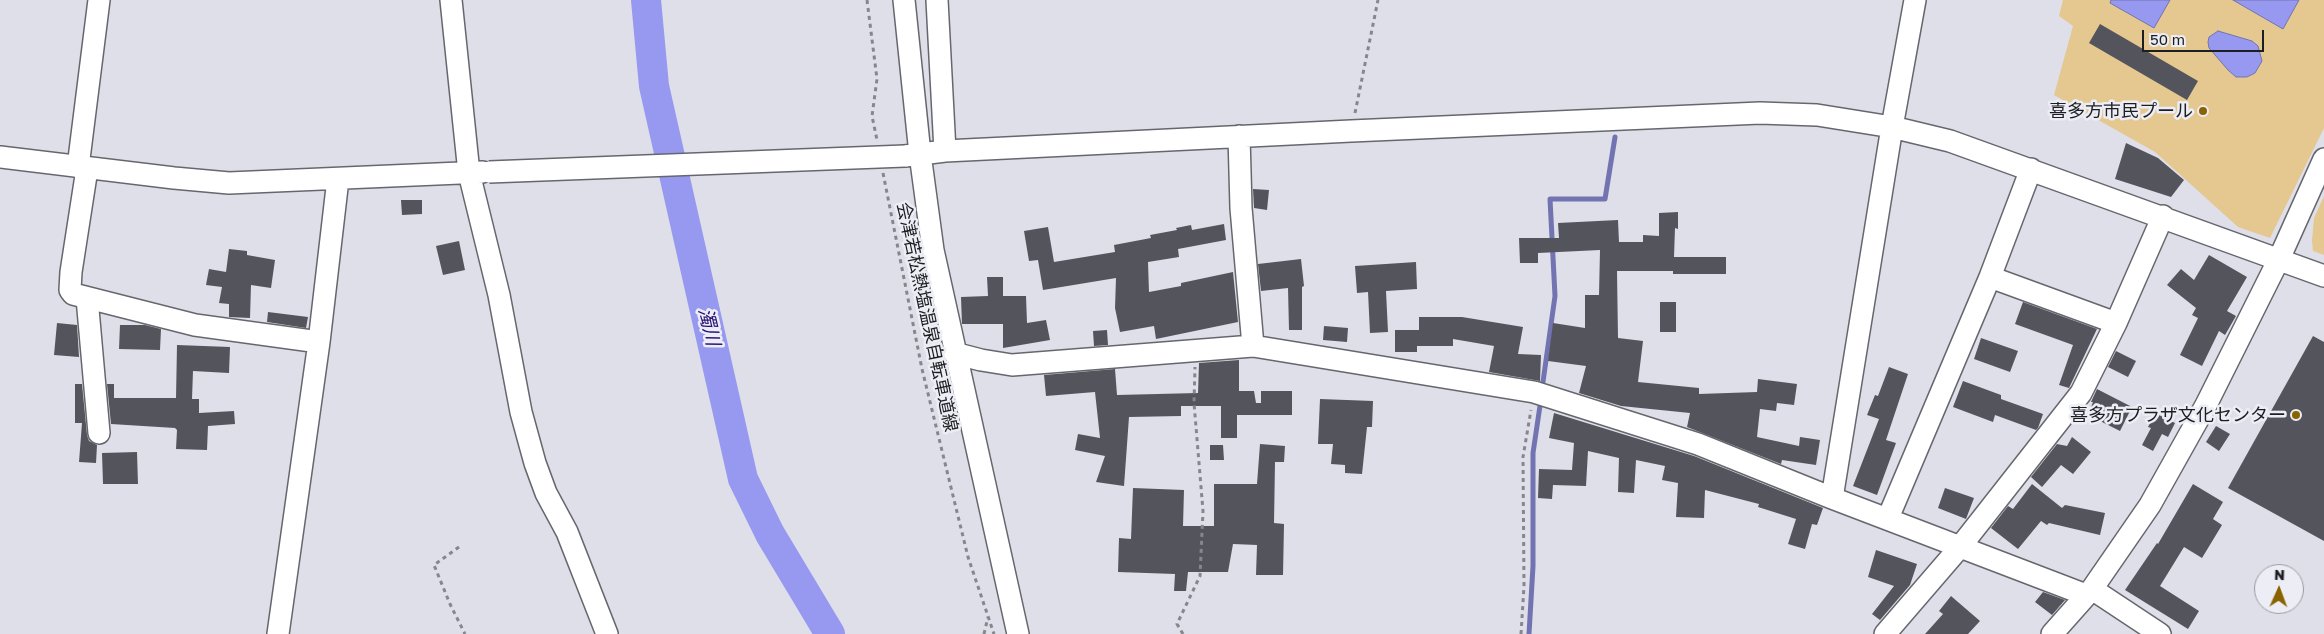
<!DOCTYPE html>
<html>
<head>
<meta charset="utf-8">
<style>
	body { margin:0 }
	#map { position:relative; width:2324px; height:634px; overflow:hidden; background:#dedfe8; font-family:"Golos Text",sans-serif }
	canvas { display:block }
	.north { position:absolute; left:2254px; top:564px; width:50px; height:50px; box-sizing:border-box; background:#ecedf5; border:1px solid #999aa0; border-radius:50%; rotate:2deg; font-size:14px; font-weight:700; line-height:20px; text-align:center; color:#1d1e21 }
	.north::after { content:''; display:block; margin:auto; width:18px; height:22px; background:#896300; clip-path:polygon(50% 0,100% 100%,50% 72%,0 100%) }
	.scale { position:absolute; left:2142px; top:30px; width:122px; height:22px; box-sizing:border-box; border:2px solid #1d1e21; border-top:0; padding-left:6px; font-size:15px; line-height:18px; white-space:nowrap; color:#1d1e21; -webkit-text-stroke:4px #ecedf5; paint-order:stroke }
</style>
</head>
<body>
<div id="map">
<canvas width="2324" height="634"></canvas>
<div class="north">N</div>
<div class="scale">50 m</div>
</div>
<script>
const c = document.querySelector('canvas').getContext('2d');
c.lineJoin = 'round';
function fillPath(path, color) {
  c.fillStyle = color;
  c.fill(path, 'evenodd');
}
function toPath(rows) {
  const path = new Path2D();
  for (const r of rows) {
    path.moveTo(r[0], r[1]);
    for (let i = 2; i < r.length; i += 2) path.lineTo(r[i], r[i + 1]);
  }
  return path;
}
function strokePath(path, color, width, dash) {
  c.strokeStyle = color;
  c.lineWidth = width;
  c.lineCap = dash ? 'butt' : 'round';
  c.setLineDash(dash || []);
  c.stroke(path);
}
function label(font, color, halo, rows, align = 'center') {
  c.font = font + ' "Golos Text","Noto Sans JP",sans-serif';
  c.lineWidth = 5;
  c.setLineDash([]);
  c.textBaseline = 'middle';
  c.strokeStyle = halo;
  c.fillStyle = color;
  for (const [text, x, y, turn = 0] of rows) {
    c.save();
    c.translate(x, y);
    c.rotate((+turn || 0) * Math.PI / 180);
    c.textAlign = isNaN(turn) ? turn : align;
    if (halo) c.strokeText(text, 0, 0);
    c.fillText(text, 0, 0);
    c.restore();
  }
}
fillPath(toPath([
	[2063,0,2324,0,2324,128,2270,238,2238,227,2155,152,2054,95,2073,26,2059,16],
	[2324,196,2324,255,2313,251,2312,241,2314,218]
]), '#e5c790');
const water = toPath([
	[2111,0,2170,0,2154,28,2110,3,2111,0],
	[2233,0,2299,0,2283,29,2233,0],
	[2218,31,2252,41,2258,46,2262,61,2255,73,2247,77,2236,77,2228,70,2209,48,2208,42,2209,37,2218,31]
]);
fillPath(water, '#9699ef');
strokePath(water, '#7274b1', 1);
strokePath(toPath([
	[1542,389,1555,296,1550,199,1605,199,1615,137],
	[1529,634,1533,566,1533,453,1541,399]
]), '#7274b1', 5);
strokePath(toPath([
	[646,0,654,86,743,479,770,534,830,634]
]), '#9699ef', 30);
fillPath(toPath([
	[2100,24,2198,81,2187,100,2089,43],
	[2126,143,2158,158,2184,180,2171,197,2115,179],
	[1253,189,1269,190,1267,210,1254,208],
	[401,200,422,200,422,214,402,215],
	[1678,212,1678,229,1675,228,1674,257,1726,257,1726,274,1673,274,1673,271,1617,271,1618,338,1643,341,1638,382,1699,388,1699,394,1757,392,1758,379,1797,384,1794,405,1777,403,1776,411,1760,409,1757,437,1799,446,1800,437,1820,440,1816,465,1782,460,1781,464,1687,427,1690,413,1621,406,1579,393,1586,366,1548,361,1553,323,1585,328,1585,295,1599,295,1600,250,1538,253,1538,263,1520,263,1519,238,1559,238,1558,223,1618,220,1619,242,1643,242,1643,235,1659,236,1659,213],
	[1224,224,1226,240,1178,249,1179,257,1148,262,1149,292,1181,286,1181,283,1233,272,1238,322,1156,339,1154,326,1120,332,1115,308,1116,278,1043,290,1038,260,1029,261,1024,231,1048,227,1054,262,1115,252,1114,245,1151,238,1150,235,1177,230,1176,228,1191,225,1192,230],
	[459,241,465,270,443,275,436,246],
	[229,249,247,251,247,255,275,260,271,288,251,285,250,318,229,317,229,304,219,303,222,287,206,285,209,269,226,272],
	[2209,255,2247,277,2227,311,2236,316,2225,335,2219,331,2202,366,2180,355,2198,318,2192,315,2196,308,2167,285,2181,269,2194,280],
	[1301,259,1304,286,1302,287,1302,330,1289,330,1288,288,1261,291,1258,264],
	[1416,262,1417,289,1386,291,1388,332,1370,333,1368,292,1357,293,1355,266],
	[987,277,1003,277,1003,296,1026,296,1027,323,1046,320,1050,340,1003,348,1003,324,962,324,961,297,988,296],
	[1660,302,1676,302,1676,332,1660,332],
	[2023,302,2097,329,2069,388,2059,385,2073,345,2015,324],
	[268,312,308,317,306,328,267,322],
	[1419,317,1462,317,1523,327,1518,354,1541,355,1540,381,1489,372,1494,346,1453,339,1453,346,1417,346,1417,352,1395,352,1395,330,1419,330],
	[57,323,77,325,79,357,54,355],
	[120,325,145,325,161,329,160,350,119,349],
	[1324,326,1348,328,1347,342,1323,340],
	[1107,330,1108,345,1094,346,1093,331],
	[2313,336,2324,342,2324,541,2228,488],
	[1981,338,2018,351,2010,372,1974,359],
	[177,345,230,347,229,373,193,371,192,399,199,399,199,413,234,411,235,424,208,426,207,450,176,449,177,430,175,428,111,424,107,384,114,384,114,398,176,398],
	[2116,351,2136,361,2128,377,2108,367],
	[1239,360,1239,391,1254,391,1256,403,1261,403,1261,391,1292,391,1292,415,1237,415,1237,438,1221,438,1221,406,1181,406,1181,416,1129,417,1124,486,1096,482,1105,456,1075,450,1078,434,1100,438,1095,392,1046,396,1044,375,1115,369,1117,395,1198,393,1199,363],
	[1889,367,1908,374,1886,440,1896,443,1877,495,1853,486,1879,419,1867,415,1875,395,1878,396],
	[1963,381,2001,395,2001,399,2043,414,2038,428,2036,430,1995,415,1993,422,1953,407],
	[75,384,82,384,87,435,89,441,97,445,96,463,79,462,82,423,75,423],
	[2097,389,2132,407,2120,431,2088,415,2093,402,2091,402],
	[1320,399,1373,401,1372,427,1367,427,1362,474,1345,473,1345,465,1331,464,1333,444,1318,444],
	[1554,413,1694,456,1823,508,1817,525,1812,524,1805,549,1788,544,1796,519,1758,507,1759,504,1705,490,1704,518,1676,517,1678,483,1662,480,1665,466,1636,460,1634,493,1618,492,1619,458,1588,451,1586,486,1553,485,1552,499,1538,498,1539,469,1572,470,1574,443,1549,438],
	[2155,413,2175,423,2168,437,2162,434,2153,451,2142,445,2151,428,2148,427],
	[2216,426,2230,434,2219,451,2206,442],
	[2072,437,2091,452,2073,474,2061,465,2042,487,2031,477,2057,444,2067,446],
	[1260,444,1285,446,1284,462,1275,462,1274,523,1284,524,1283,575,1256,575,1257,545,1233,544,1228,572,1188,572,1186,591,1174,591,1175,574,1118,572,1119,538,1131,539,1133,488,1184,490,1183,526,1214,526,1214,484,1257,484],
	[1210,445,1223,445,1224,460,1210,460],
	[137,452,138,484,103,484,102,453],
	[2032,484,2062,508,2065,505,2105,513,2100,535,2049,523,2047,525,2041,521,2018,549,1991,528,2008,506,2013,509],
	[2193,484,2223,502,2213,519,2222,525,2202,558,2184,547,2160,586,2199,611,2188,629,2125,590,2157,543,2158,544],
	[1945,488,1974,498,1966,519,1938,508],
	[1876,550,1917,564,1910,585,1880,620,1872,614,1894,586,1868,577],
	[2043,592,2065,600,2052,615,2035,602],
	[1951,596,1980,621,1968,634,1925,634,1943,614,1939,611]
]), '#54555c');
const minor = toPath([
	[451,0,469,173,499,295,521,412,535,463,546,493,567,532,607,634],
	[904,0,920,154,933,250,1018,634],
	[937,0,945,151],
	[1239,136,1241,208,1253,346],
	[905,156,945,151,1351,131,1760,113,1817,115,1892,127,1950,141,2324,276],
	[0,157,174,178,229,183,483,172],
	[78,167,99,0],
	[87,169,71,272,70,290,73,294,195,325,319,342],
	[1990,277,2116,323],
	[87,298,99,433],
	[954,353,981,360,1012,365,1253,346,1534,392,1698,444,1832,498,2086,595],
	[1832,498,1892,127,1915,0],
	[1888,518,1990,277,2031,169],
	[2092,589,2160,634],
	[278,634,319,342,338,179],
	[1885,634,1960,547,2081,393,2116,323,2163,216],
	[2052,634,2092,589,2150,505,2206,405,2279,259,2324,159]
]);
strokePath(minor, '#66676e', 24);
strokePath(toPath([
	[867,0,877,79,872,116,877,140],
	[1355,113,1378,0],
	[883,173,922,369,968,557,994,634],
	[459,547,434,565,450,604,465,634],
	[984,634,988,617],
	[1183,634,1177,624,1200,576,1203,511,1194,403,1195,367],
	[1521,634,1524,586,1523,457,1531,410]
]), '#86878d', 3, [4, 4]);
strokePath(minor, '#fff', 21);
const minorBridge = toPath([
	[489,172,905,156]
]);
strokePath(minorBridge, '#66676e', 24, []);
strokePath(minorBridge, '#fff', 21);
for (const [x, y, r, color] of [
	[2203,111,5,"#896300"],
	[2296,415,5,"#896300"]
]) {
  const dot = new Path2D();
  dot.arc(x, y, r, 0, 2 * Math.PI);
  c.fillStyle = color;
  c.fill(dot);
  strokePath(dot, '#ecedf5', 2);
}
label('18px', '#1d1e21', '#ecedf5', [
	["喜多方市民プール",2193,111],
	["喜多方プラザ文化センター",2286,415]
], 'right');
label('18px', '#1d1e21', '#ecedf5', [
	["会津若松熱塩温泉自転車道線",927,317,78]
]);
label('italic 19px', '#260f74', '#ecedf5', [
	["濁川",709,327,77]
]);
</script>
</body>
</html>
